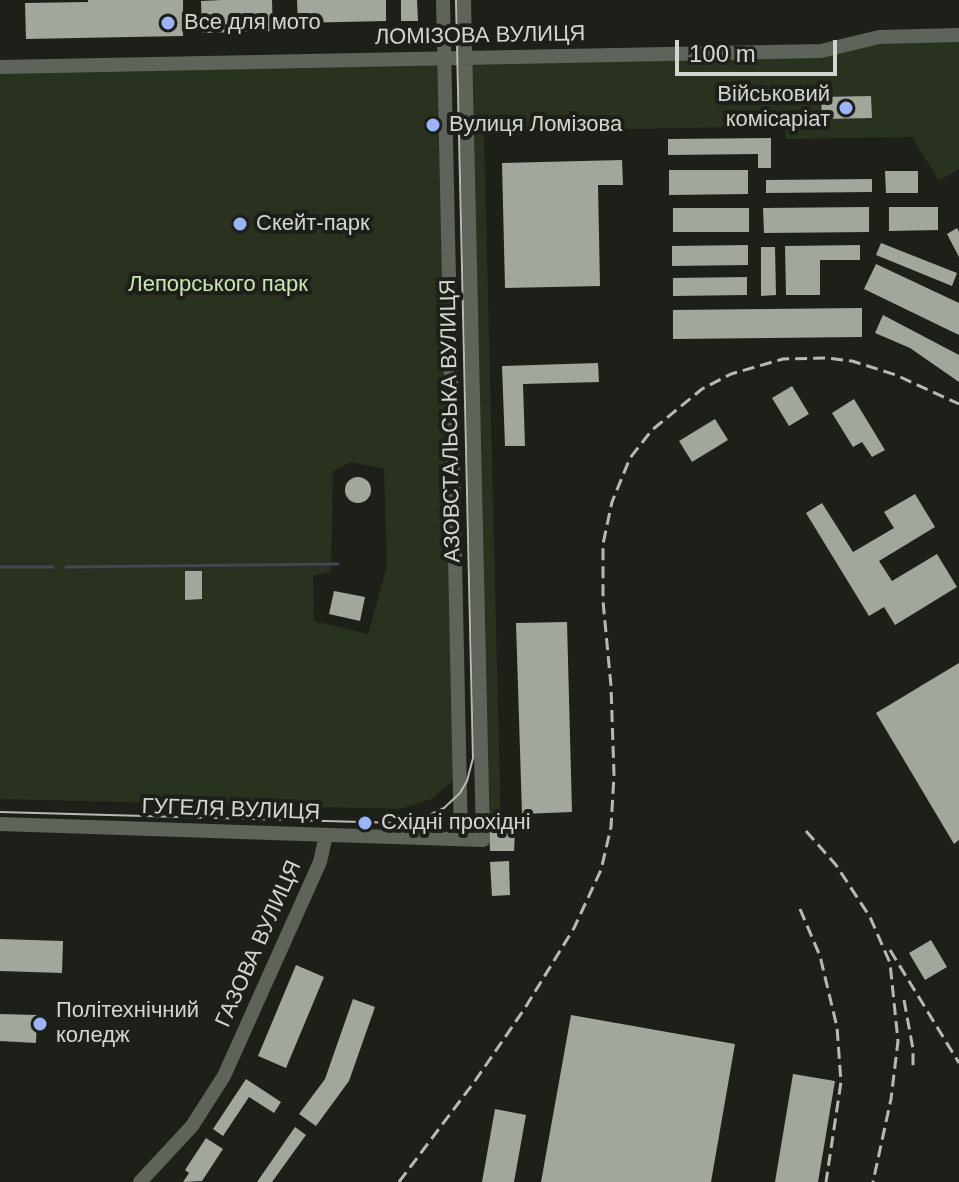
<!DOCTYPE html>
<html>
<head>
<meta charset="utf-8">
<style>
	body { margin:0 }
	#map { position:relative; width:959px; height:1182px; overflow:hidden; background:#1c2018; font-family:Arial,sans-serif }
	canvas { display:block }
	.scale { position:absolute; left:675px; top:40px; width:162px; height:36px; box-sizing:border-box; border:4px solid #d3d6d0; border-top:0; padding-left:10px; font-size:24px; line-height:28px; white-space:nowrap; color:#d3d6d0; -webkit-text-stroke:6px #1c2018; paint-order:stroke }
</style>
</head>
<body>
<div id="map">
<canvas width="959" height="1182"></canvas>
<div class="scale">100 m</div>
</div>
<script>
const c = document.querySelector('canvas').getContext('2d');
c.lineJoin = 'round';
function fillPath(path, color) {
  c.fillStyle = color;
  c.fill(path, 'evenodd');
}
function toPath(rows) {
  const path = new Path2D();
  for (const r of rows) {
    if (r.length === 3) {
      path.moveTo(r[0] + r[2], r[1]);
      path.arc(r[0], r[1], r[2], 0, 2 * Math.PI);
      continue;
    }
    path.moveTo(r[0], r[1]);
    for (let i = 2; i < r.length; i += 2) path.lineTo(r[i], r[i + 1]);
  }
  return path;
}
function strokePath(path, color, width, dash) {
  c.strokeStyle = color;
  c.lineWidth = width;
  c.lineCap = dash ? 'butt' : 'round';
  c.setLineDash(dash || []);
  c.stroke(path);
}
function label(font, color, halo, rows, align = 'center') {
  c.font = font + ' Arial,sans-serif';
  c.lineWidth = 8;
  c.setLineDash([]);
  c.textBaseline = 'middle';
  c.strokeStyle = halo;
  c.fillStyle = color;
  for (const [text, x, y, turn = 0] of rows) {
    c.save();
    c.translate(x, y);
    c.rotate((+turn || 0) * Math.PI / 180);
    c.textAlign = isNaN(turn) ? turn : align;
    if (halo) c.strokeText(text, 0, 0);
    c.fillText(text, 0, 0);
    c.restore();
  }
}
fillPath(toPath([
	[959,40,959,169,939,181,912,137,786,139,785,126,484,132,501,831,489,831,471,63],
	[438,62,454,776,451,783,431,799,400,809,0,799,0,71],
	[351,462,384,469,387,566,368,634,314,621,313,576,331,571,333,471]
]), '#28321e');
strokePath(toPath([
	[0,567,53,567],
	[66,567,338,564]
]), '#434653', 3);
fillPath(toPath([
	[88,0,183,0,183,36,26,39,25,3,88,2],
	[222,0,272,0,273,31,202,33,201,1],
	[297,0,386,0,386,21,298,23],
	[401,0,417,0,418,21,401,21],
	[871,96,872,118,822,119,821,97],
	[771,138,771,168,758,168,758,154,668,155,668,139],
	[622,160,623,185,598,185,600,286,505,288,502,163],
	[669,170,748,170,748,194,669,195],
	[885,171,918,171,918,193,886,193],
	[872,179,872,192,766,193,766,180],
	[869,207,869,232,764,233,763,208],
	[889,207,938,207,938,230,889,231],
	[673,208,749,208,749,232,673,232],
	[957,228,959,232,959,257,947,234],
	[881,243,957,273,952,286,876,255],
	[748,245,748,265,672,266,672,246],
	[860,245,860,260,820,260,820,295,786,295,785,246],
	[761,247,775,247,776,295,761,296],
	[876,264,959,303,959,335,864,289],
	[747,277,747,295,673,296,673,278],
	[862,308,862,337,673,339,673,310],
	[883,315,959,355,959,382,910,348,875,333],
	[598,363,599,382,523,384,525,446,505,446,502,366],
	[792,386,809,414,789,426,772,398],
	[854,399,885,450,872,457,862,442,853,447,832,413],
	[715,419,728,440,692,462,679,441],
	[358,490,13],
	[915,494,935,527,879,561,892,581,937,554,957,587,895,625,884,607,869,616,806,513,822,503,853,552,894,528,884,512],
	[185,571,202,571,202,599,185,600],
	[334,591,365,597,360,621,329,614],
	[567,622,572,812,522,814,516,623],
	[959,663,959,840,954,844,876,713],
	[489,831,515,832,514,851,490,851],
	[509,861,510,895,492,896,490,862],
	[0,939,63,941,62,973,0,971],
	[931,940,947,967,925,980,909,953],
	[296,965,324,977,286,1068,258,1056],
	[353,999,375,1007,349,1081,316,1126,299,1114,325,1079],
	[0,1014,37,1015,36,1043,0,1041],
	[571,1015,735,1044,711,1182,541,1182],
	[793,1074,835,1081,818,1182,775,1182],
	[246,1079,281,1102,274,1113,249,1097,223,1136,213,1129],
	[495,1109,526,1115,514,1182,482,1182],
	[295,1127,306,1135,272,1182,257,1182],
	[206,1138,223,1149,202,1181,183,1182,189,1173,185,1170]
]), '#a2a79c');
strokePath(toPath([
	[443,0,461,839],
	[0,67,821,51,879,37,959,35],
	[0,824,483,840,464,0],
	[140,1182,192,1126,224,1076,320,862,326,835]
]), '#5e645a', 14);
strokePath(toPath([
	[0,812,398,823,421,819,444,808,460,793,467,781,473,758,456,0]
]), '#b7bab4', 2);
strokePath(toPath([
	[806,831,836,865,870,917,890,963,898,1041,891,1099,873,1182],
	[800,909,820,956,837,1027,841,1082,826,1182],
	[890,950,959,1063],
	[904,1000,913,1049,913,1069],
	[399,1182,475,1081,525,1008,574,928,601,870,611,827,614,775,611,686,603,601,603,544,612,502,630,458,652,430,702,389,731,374,783,359,827,358,852,361,896,375,959,404]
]), '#b7bab4', 3, [12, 6]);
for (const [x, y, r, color] of [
	[168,23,8,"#9bb4fd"],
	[846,108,8,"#9bb4fd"],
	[433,125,8,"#9bb4fd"],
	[240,224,8,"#9bb4fd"],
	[365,823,8,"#9bb4fd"],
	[40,1024,8,"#9bb4fd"]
]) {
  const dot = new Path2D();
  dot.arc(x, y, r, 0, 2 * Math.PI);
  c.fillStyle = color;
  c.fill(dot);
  strokePath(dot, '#1c2018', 3);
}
label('22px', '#d3d6d0', '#1c2018', [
	["Все для мото",184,23],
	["Військовий",830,95,"right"],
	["комісаріат",830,120,"right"],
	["Вулиця Ломізова",449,125],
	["Скейт-парк",256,224],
	["Східні прохідні",381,823],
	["Політехнічний",56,1011],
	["коледж",56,1036]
], 'left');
label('22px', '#d3d6d0', '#1c2018', [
	["ЛОМІЗОВА ВУЛИЦЯ",480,36,-1],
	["АЗОВСТАЛЬСЬКА ВУЛИЦЯ",451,421,-91],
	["ГУГЕЛЯ ВУЛИЦЯ",231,810,2],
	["ГАЗОВА ВУЛИЦЯ",259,944,-66]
]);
label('22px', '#cce5b2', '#1c2018', [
	["Лепорського парк",218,285]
]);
</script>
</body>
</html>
